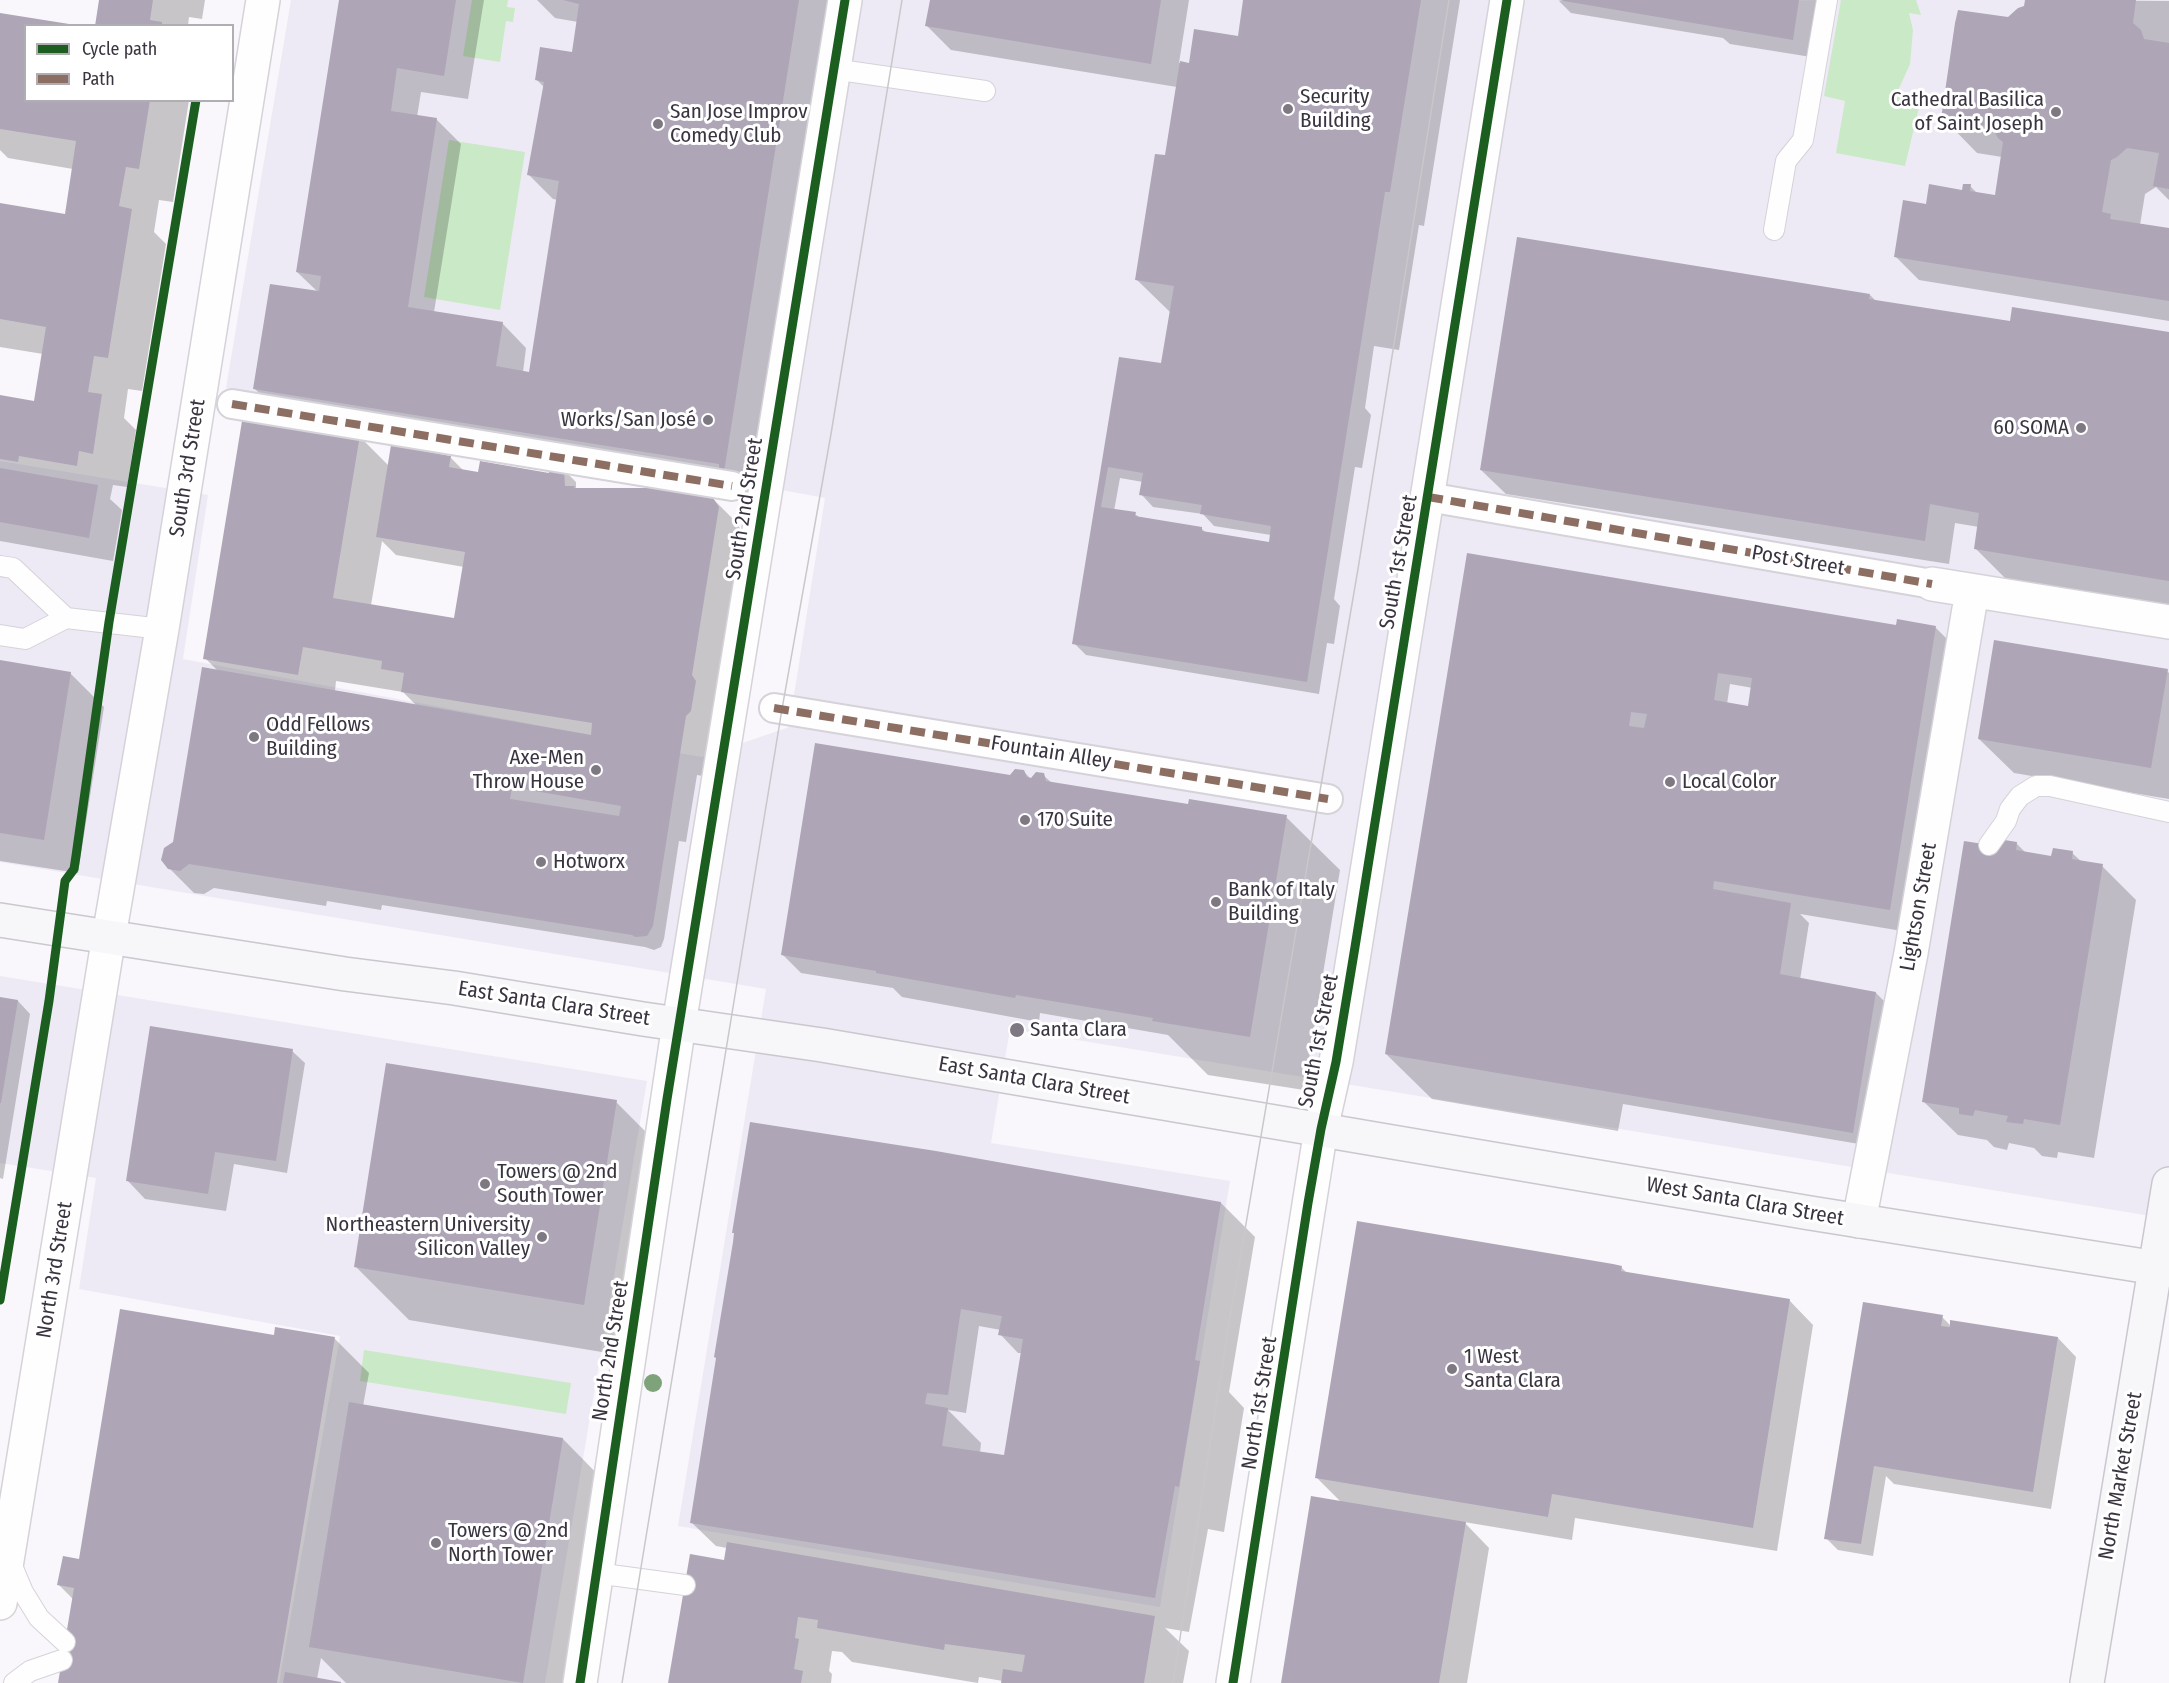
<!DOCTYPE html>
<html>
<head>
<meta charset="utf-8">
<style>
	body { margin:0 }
	#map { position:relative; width:2169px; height:1683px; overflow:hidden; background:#f9f7fb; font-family:"Fira Sans Condensed",sans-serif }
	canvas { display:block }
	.legend { position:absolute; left:24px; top:24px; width:210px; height:78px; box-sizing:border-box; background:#fff; border:2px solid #b0aeb3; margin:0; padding:8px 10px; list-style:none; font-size:18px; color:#3a3441 }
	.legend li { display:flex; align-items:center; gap:12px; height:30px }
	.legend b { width:30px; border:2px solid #b0aeb3 }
</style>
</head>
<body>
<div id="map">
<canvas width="2169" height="1683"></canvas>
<ul class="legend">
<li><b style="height:8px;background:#1b5e20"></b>Cycle path</li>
<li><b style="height:8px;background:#8d6e63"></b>Path</li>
</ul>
</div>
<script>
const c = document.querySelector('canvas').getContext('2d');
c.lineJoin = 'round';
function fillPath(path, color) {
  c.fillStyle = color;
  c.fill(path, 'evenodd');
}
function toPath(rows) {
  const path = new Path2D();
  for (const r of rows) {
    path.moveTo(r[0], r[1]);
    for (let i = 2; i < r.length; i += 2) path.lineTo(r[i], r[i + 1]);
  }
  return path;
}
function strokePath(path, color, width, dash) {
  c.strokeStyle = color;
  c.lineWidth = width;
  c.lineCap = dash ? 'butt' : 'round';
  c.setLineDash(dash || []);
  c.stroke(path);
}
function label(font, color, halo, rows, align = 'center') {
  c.font = font + ' "Fira Sans Condensed",sans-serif';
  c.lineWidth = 6;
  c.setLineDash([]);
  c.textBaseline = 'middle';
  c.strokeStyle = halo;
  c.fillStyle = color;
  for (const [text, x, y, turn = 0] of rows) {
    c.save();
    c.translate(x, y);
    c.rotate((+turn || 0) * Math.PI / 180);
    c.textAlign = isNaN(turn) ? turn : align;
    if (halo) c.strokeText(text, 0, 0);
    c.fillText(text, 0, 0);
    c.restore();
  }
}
fillPath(toPath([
	[291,0,2169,0,2169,1219,1010,1029,991,1143,1230,1181,1160,1607,678,1526,766,989,0,862,0,461,208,495,183,659,591,735,591,738,702,757,789,727,825,498,226,388],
	[0,976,647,1081,545,1683,279,1683,340,1336,79,1289,96,1178,0,1163]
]), '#eeeaf5');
fillPath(toPath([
	[472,0,508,0,507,7,515,8,513,22,506,21,500,62,463,56],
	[1841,0,1916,0,1921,15,1909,13,1913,30,1910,64,1897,93,1907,96,1902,104,1919,107,1905,166,1836,153,1845,101,1824,96],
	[449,140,525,152,500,310,424,297],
	[364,1350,571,1383,566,1414,360,1381]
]), '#cae9c6');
fillPath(toPath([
	[101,0,205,0,202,19,189,17,188,26,97,26],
	[340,0,484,0,468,99,421,92,417,117,437,120,461,144,434,312,502,323,526,348,523,372,530,373,558,200,553,199,529,175,544,87,537,80,573,54,578,22,555,18,537,0,838,0,818,130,807,128,748,495,744,495,736,487,278,412,254,388,319,293,297,272],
	[931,0,1189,0,1179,63,1190,64,1239,38,1245,0,1460,0,1424,226,1419,225,1399,350,1374,346,1365,408,1371,415,1362,468,1355,467,1334,599,1340,606,1334,644,1327,643,1319,694,1086,655,1074,643,1120,358,1166,366,1171,313,1136,279,1166,157,1177,87,951,50,927,26],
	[1120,478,1143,482,1141,494,1153,507,1203,514,1214,526,1271,535,1270,544,1206,533,1201,528,1140,518,1135,514,1114,511],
	[1820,0,1811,57,1730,44,1723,38,1571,13,1559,1],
	[2027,0,2169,1,2169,200,2156,187,2145,194,2140,225,2169,229,2169,321,1919,280,1895,256,1927,206,1963,192,1970,186,1978,194,1999,197,2002,157,1977,153,1943,118,2009,19,2026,7],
	[0,15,67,26,26,26,26,100,189,100,173,202,159,200,154,232,166,244,142,391,128,389,124,418,136,430,127,487,113,485,110,499,122,510,113,561,0,541,0,397,36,403,43,354,0,347,0,205,66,216,73,169,8,158,0,150],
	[1870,295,1876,301,2009,322,2169,333,2169,625,2029,602,1975,548,1979,527,1955,523,1949,564,1506,494,1481,470],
	[359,436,389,466,450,457,464,471,477,473,550,475,564,470,576,482,576,490,710,496,735,521,743,533,703,776,697,775,686,842,679,841,664,939,661,947,654,950,645,947,382,905,381,910,327,901,326,906,214,888,204,894,194,893,169,868,218,671,205,658],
	[382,541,396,555,464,567,457,620,371,605],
	[336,681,403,692,418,707,335,691],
	[1468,555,1898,627,1898,621,1936,628,1948,640,1914,933,1800,914,1809,923,1800,980,1876,993,1888,1005,1865,1145,1623,1104,1618,1131,1432,1099,1386,1054],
	[1730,684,1753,688,1749,708,1727,704],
	[0,662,70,673,104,707,78,873,0,861],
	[2167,671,2169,673,2169,799,2014,773,1979,739],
	[1023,771,1032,780,1043,775,1052,783,1189,807,1286,817,1340,870,1304,1090,1208,1075,1168,1035,1040,1013,1039,1022,902,997,893,988,801,973,783,955,1009,776],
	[2016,843,2026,853,2052,857,2072,853,2082,862,2102,866,2136,900,2094,1158,2058,1152,2057,1158,2042,1156,2034,1148,2009,1143,2007,1150,1994,1147,1987,1140,1958,1135,1923,1101,1998,848],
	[0,999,18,1001,30,1014,3,1179,0,1178],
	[292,1051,305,1063,287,1173,234,1164,226,1211,145,1199,127,1180],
	[616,1102,670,1156,638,1358,409,1320,355,1266],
	[1221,1203,1255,1237,1229,1392,1244,1408,1224,1532,1208,1529,1189,1632,1165,1628,1189,1651,1183,1683,1002,1683,1003,1681,979,1677,978,1683,852,1662,842,1652,832,1651,829,1671,832,1674,831,1683,670,1683,725,1562,727,1548,716,1546,691,1522,718,1359],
	[979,1326,1001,1330,1000,1334,1018,1353,1022,1353,1009,1457,980,1453,981,1443,948,1410,966,1413],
	[1621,1267,1627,1273,1789,1300,1813,1325,1777,1551,1575,1518,1572,1540,1464,1522,1489,1548,1467,1683,1282,1683,1342,1503,1316,1477],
	[1942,1317,1951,1326,2058,1338,2076,1357,2051,1509,1894,1484,1886,1476,1873,1556,1838,1550,1826,1538],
	[275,1337,335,1339,369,1373,363,1406,563,1439,616,1493,585,1683,346,1683,321,1658,317,1679,340,1683,60,1683,73,1599,59,1585]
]), '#0003');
fillPath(toPath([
	[99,0,153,0,150,20,162,22,162,26,95,26],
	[339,0,456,0,444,76,397,68,391,111,437,118,408,307,503,322,496,366,529,372,559,181,527,175,544,82,535,80,540,47,572,52,579,4,563,0,799,0,724,472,719,471,719,464,253,389,270,284,319,291,321,276,296,272],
	[930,0,1161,0,1151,64,925,26],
	[1243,0,1421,0,1390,192,1385,192,1307,682,1072,644,1119,357,1161,363,1174,286,1135,280,1155,154,1165,155,1180,61,1189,63,1194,29,1238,36],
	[1108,467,1143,473,1139,495,1202,505,1200,514,1271,526,1269,542,1202,531,1202,527,1135,516,1136,512,1101,507],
	[1558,0,1799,0,1793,40],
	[2025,0,2136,0,2133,23,2141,30,2144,39,2169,43,2169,189,2153,186,2159,153,2127,148,2117,157,2111,160,2102,212,2111,214,2110,219,2169,228,2169,301,1894,257,1903,200,1926,204,1929,184,1962,190,1963,184,1971,184,1970,191,1995,195,2003,142,1998,138,1992,127,1941,119,1955,23,1958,10,2008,17,2018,8,2024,6],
	[0,13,69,24,26,26,26,100,150,100,139,169,126,167,119,206,132,209,108,358,94,356,88,392,102,394,93,454,79,451,77,466,19,456,18,462,0,459,0,395,34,401,46,327,0,319,0,203,65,214,76,141,0,129],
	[1517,237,1870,294,1869,299,2010,321,2012,307,2169,332,2169,581,1974,549,1979,513,1930,504,1925,541,1480,470],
	[243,415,360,435,333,598,454,618,465,552,376,537,391,445,451,456,449,467,478,472,480,461,549,473,548,469,564,468,565,486,575,486,574,488,693,488,711,495,719,507,692,675,696,681,691,711,686,716,653,926,647,936,635,937,632,935,189,864,180,871,168,869,161,860,164,848,173,842,202,667,591,735,592,723,401,692,404,673,381,669,382,661,303,647,298,675,203,659],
	[512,787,621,806,619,816,510,799],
	[0,468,98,485,89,538,0,522],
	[1467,553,1896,625,1897,619,1936,626,1890,910,1714,881,1713,889,1791,903,1780,974,1876,992,1853,1133,1385,1054],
	[1718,673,1752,678,1748,706,1714,700],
	[1631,712,1647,714,1644,728,1629,726],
	[1994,640,2168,669,2151,768,1978,739],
	[0,660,71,672,44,840,0,833],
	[815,743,1010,775,1015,769,1024,770,1027,777,1031,778,1036,772,1044,773,1046,781,1188,804,1189,799,1287,815,1250,1037,1152,1021,1153,1018,1016,995,1015,998,876,973,876,971,781,955],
	[1998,839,2017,842,2016,850,2051,856,2053,848,2073,851,2072,859,2103,864,2060,1125,2024,1119,2023,1124,2006,1122,2008,1116,1975,1110,1973,1116,1959,1114,1959,1108,1922,1102,1964,841,1996,846],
	[0,997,18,1000,1,1103,0,1103],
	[150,1026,293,1049,276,1161,215,1152,208,1194,126,1181],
	[386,1063,617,1100,584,1305,354,1267],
	[750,1122,936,1151,1221,1202,1195,1360,1200,1361,1179,1487,1175,1486,1155,1598,690,1523,716,1358,714,1357,733,1242,734,1233,732,1233],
	[961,1309,1002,1316,998,1335,1023,1339,1004,1455,942,1446,948,1408,925,1404,927,1393,948,1395],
	[1357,1221,1613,1264,1622,1266,1621,1271,1790,1299,1753,1528,1552,1494,1548,1517,1315,1478],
	[1863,1302,1943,1315,1941,1326,1950,1327,1950,1320,2058,1337,2033,1492,1874,1466,1861,1544,1824,1539],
	[120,1309,274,1335,275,1327,335,1337,277,1683,58,1683,74,1588,57,1585,63,1556,79,1559],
	[349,1402,563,1438,523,1683,309,1647],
	[1311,1496,1466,1522,1439,1683,1281,1683],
	[727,1542,1155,1616,1144,1683,1001,1683,1003,1669,1022,1672,1025,1655,945,1644,944,1650,817,1628,818,1620,798,1617,795,1638,799,1639,794,1669,803,1671,801,1683,668,1683,690,1554,724,1560],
	[285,1672,341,1682,341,1683,283,1683]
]), '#aea5b6');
const service = toPath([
	[833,69,985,91],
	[1774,230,1786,161,1803,140,1827,0],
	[0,566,13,568,66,618],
	[0,635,25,639,66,618,162,629],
	[1989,845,2006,821,2010,809,2020,796,2036,786,2050,786,2169,812],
	[10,1561,23,1592,39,1618,65,1642],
	[596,1573,685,1585],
	[14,1683,30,1671,62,1660]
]);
const pedestrian = toPath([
	[232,404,732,486],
	[1428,497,1932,584],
	[774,708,1328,799]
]);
const minor = toPath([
	[1932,584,2169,622],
	[679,1024,845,0],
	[1321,1129,1336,1062,1355,947,1507,0],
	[1859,1221,1911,953,1972,591]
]);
const tertiary = toPath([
	[109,936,162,629,263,0],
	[580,1683,679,1024],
	[1233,1683,1321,1129]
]);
const secondary = toPath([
	[0,1603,109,936]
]);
const primary = toPath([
	[0,920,345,974,454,988,643,1019,822,1045,1810,1213,2169,1270],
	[2087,1683,2169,1184]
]);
strokePath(service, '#d5d2d9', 22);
strokePath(pedestrian, '#d5d2d9', 32);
strokePath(minor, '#d5d2d9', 36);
strokePath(tertiary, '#d5d2d9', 36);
strokePath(secondary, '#d5d2d9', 36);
strokePath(primary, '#cbc7cf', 36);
strokePath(service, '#fefefe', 20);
strokePath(pedestrian, '#fefefe', 28);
strokePath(minor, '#fefefe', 33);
strokePath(tertiary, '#fefefe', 33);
strokePath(secondary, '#fefefe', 33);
strokePath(primary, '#f7f6f9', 33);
strokePath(toPath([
	[622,1683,782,709,831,434,902,0],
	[1173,1683,1228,1329,1358,569,1449,0]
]), '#c8c7c9', 1.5);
strokePath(toPath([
	[232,404,732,486],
	[1428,497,1932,584],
	[774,708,1328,799]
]), '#8d6e63', 8, [15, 8]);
strokePath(toPath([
	[0,1300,49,1001,65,881,74,869,76,856,109,622,196,100],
	[580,1683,667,1099,845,0],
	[1233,1683,1308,1203,1321,1129,1336,1062,1355,947,1507,0]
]), '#1b5e20', 9);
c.fillStyle = '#7ea37a';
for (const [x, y] of [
	[653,1383]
]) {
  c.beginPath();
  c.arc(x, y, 9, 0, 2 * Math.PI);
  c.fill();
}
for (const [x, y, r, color] of [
	[1288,109,6,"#7d7882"],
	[2056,112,6,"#7d7882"],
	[658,124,6,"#7d7882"],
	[708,420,6,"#7d7882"],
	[2081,428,6,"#7d7882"],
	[254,737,6,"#7d7882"],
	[596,770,6,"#7d7882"],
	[1670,782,6,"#7d7882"],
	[1025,820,6,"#7d7882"],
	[541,862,6,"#7d7882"],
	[1216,902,6,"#7d7882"],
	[1017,1030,8,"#7d7882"],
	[485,1184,6,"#7d7882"],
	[542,1237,6,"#7d7882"],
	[1452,1369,6,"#7d7882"],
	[436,1543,6,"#7d7882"]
]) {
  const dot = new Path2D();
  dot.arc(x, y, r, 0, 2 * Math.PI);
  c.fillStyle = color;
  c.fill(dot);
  strokePath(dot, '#fff', 2);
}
label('21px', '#3a3441', '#fff', [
	["Security",1300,97],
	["Building",1300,121],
	["Cathedral Basilica",2044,100,"right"],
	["of Saint Joseph",2044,124,"right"],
	["San Jose Improv",670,112],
	["Comedy Club",670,136],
	["Works/San José",696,420,"right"],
	["60 SOMA",2069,428,"right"],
	["Odd Fellows",266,725],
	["Building",266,749],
	["Axe-Men",584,758,"right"],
	["Throw House",584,782,"right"],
	["Local Color",1682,782],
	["170 Suite",1037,820],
	["Hotworx",553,862],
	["Bank of Italy",1228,890],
	["Building",1228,914],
	["Santa Clara",1030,1030],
	["Towers @ 2nd",497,1172],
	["South Tower",497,1196],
	["Northeastern University",530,1225,"right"],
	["Silicon Valley",530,1249,"right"],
	["1 West",1464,1357],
	["Santa Clara",1464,1381],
	["Towers @ 2nd",448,1531],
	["North Tower",448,1555]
], 'left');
label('21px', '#3a3441', '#fff', [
	["South 3rd Street",188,468,-81],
	["South 2nd Street",745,509,-81],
	["Post Street",1798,561,10],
	["South 1st Street",1399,562,-80],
	["Fountain Alley",1051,753,9],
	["Lightson Street",1919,907,-80],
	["East Santa Clara Street",554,1004,9],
	["South 1st Street",1319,1041,-79],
	["East Santa Clara Street",1034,1081,10],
	["West Santa Clara Street",1745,1202,10],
	["North 3rd Street",55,1270,-81],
	["North 2nd Street",611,1351,-81],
	["North 1st Street",1260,1403,-81],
	["North Market Street",2121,1476,-80]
]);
</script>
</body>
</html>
